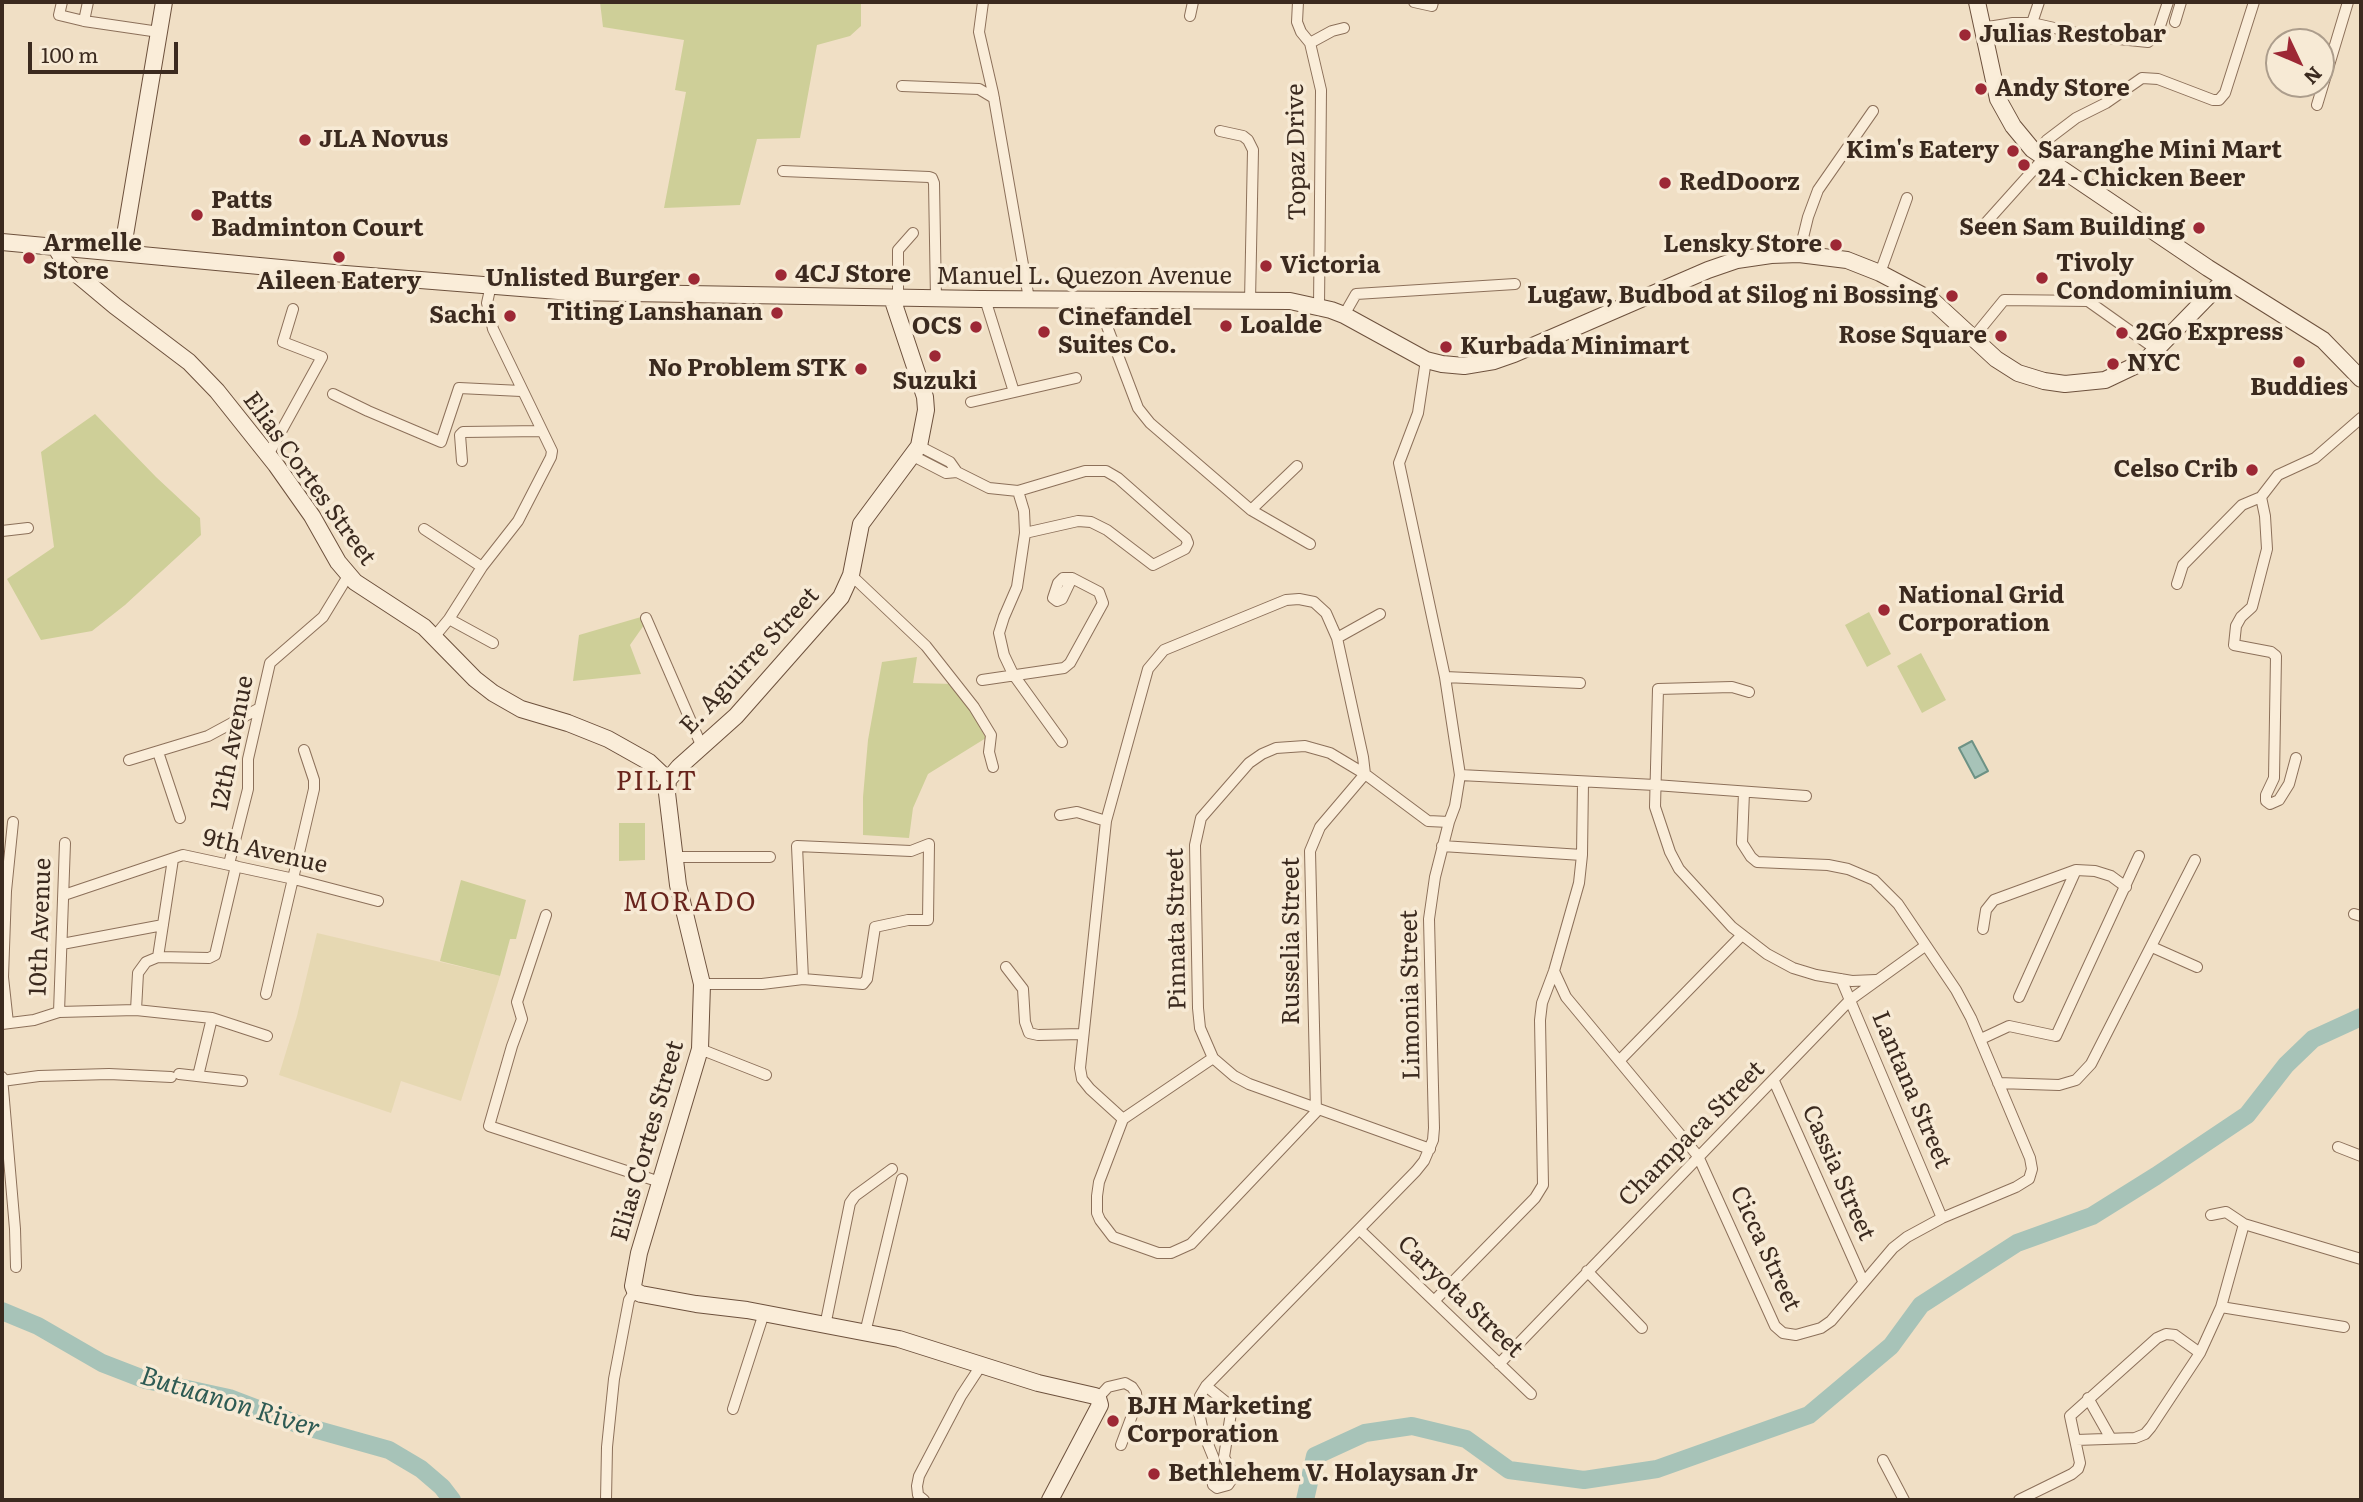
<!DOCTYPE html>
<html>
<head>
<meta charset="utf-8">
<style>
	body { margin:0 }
	#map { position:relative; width:2363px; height:1502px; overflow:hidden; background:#f0dfc5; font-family:Literata,serif }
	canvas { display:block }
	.frame { position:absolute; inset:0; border:4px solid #3b2a1f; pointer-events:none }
	.north { position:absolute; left:2265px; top:28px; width:70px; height:70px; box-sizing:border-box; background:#f7ead5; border:2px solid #ac9d8c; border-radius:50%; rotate:134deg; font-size:19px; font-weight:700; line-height:28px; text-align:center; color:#3b2a1f }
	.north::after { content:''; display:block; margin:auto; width:24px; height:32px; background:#9d2835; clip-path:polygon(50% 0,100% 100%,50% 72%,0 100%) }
	.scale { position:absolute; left:28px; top:42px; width:150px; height:32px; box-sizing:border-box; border:4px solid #3b2a1f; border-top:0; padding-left:9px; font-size:21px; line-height:24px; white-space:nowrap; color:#3b2a1f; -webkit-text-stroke:5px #f7ead5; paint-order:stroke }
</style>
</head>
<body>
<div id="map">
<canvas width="2363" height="1502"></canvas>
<div class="frame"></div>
<div class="north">N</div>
<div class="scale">100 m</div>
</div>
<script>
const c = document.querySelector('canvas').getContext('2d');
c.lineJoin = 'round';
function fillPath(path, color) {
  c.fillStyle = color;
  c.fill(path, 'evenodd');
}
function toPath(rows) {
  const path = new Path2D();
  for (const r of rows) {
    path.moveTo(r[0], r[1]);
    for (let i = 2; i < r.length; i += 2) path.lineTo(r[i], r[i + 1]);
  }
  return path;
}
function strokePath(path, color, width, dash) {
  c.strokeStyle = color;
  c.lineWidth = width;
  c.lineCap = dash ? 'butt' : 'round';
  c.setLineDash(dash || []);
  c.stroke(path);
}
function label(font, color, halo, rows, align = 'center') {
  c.font = font + ' Literata,serif';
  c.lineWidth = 7;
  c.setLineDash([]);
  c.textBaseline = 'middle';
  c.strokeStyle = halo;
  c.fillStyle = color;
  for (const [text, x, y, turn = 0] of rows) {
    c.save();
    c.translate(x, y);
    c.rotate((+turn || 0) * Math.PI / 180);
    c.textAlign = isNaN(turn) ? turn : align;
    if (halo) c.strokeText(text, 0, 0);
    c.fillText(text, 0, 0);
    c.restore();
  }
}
fillPath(toPath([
	[317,933,500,976,461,1101,401,1081,391,1113,279,1075,297,1016]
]), '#e6d8b2');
fillPath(toPath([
	[600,2,861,2,861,26,850,36,817,45,800,138,757,139,740,205,664,208,686,92,675,90,684,40,603,27],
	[95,414,156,477,200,518,201,535,125,605,92,631,41,640,7,579,54,547,41,452],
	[1869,612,1891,654,1867,667,1845,625],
	[641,617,644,625,630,645,641,674,573,681,579,635],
	[1921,653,1946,700,1922,713,1897,666],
	[917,657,913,683,955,684,986,738,928,774,913,808,909,838,863,835,863,797,868,740,882,662],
	[619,823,645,823,645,860,619,861],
	[461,880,526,900,516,939,510,939,500,976,440,961]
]), '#cecf98');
const water = toPath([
	[1972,741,1988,771,1975,778,1959,748,1972,741]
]);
fillPath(water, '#a7c3b8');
strokePath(water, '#6d9285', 2);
strokePath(toPath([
	[2,1311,38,1326,102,1363,146,1380,229,1398,300,1425,389,1450,421,1469,442,1487,452,1500],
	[1305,1500,1315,1456,1365,1433,1412,1426,1466,1439,1509,1470,1584,1480,1657,1469,1809,1415,1891,1346,1921,1305,2017,1243,2092,1216,2156,1176,2247,1115,2286,1065,2313,1039,2361,1017]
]), '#a7c3b8', 18);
const street = toPath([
	[62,2,59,15,84,21,159,32],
	[983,2,979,32,993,93,1029,299],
	[1298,2,1297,22,1301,32,1310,43,1321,90,1319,307],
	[1414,2,1432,6,1433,2],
	[1190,16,1193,2],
	[84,21,88,2],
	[2175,22,2181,2],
	[2032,23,2039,2],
	[1982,28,2013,23,2032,23,2090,36,2148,42,2157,35,2168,2],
	[1310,43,1332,31,1344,28],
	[902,86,979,89,994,98],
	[2317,105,2348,2],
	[1220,131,1243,136,1248,140,1253,150,1250,301],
	[2037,152,2047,140,2076,118,2106,103,2142,78,2158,79,2213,100,2219,100,2225,93,2254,2],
	[783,171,929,177,932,178,934,183,936,299],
	[1983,226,2044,158],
	[1799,254,1808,217,1818,190,1873,111],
	[1880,273,1907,198],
	[898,298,898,250,913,233],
	[985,299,1014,392],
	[1097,300,1138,408,1150,423,1251,510,1310,544],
	[1344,315,1356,294,1515,284],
	[1973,338,2004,300,2088,301,2157,350],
	[333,394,368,411,441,442,459,388,521,391],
	[971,402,1076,378],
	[919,446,950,462,957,472,989,488,1018,491,1024,511,1025,533,1017,587,1004,617,999,633,1004,655,1013,674,1062,742],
	[268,455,322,357,283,342,293,309],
	[913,456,946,473,957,472],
	[462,461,460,435,463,432,542,431],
	[1018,491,1085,471,1106,471,1118,478,1186,538,1188,543,1185,549,1153,565,1107,530,1091,522,1078,521,1025,533],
	[2261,497,2265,516,2267,549,2252,607,2241,617,2236,626,2234,645,2271,652,2276,656,2274,778,2266,795,2266,801,2270,804,2279,800,2289,784,2296,758],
	[1251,510,1297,466],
	[424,529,482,567],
	[2,531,28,528],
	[851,575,926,646,974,707,991,735,989,752,993,767],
	[2177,584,2183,565,2242,505,2261,497,2278,475,2315,458,2361,418],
	[646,618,702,747],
	[449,619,493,643],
	[435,636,449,619,482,567,518,521,551,457,552,451,493,329,487,303,491,285],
	[1337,638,1380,614],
	[1445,677,1580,683],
	[982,680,1064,668,1070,663,1103,603,1099,592,1072,578,1063,578,1058,583,1053,598,1057,601,1062,599,1072,578],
	[1749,692,1732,687,1658,689,1655,807,1670,852,1679,869,1732,927,1767,954,1793,968,1816,975,1852,981,1876,980],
	[158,752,180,818],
	[129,760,208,736,258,709],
	[1460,775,1655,785,1806,796],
	[1060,815,1077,812,1106,821],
	[1442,846,1582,855],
	[674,857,770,857],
	[229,864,248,789,248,759,270,663,323,617,348,576],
	[64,895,183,855,294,879,378,901],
	[2354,914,2361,916],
	[546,915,517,1002,522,1019,512,1046,489,1126,660,1182],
	[1983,929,1986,910,1994,900,2076,870,2095,871,2111,876,2126,887],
	[62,944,163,925],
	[2152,947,2197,967],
	[158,957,173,859],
	[1006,967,1023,989,1025,1022,1029,1033,1038,1035,1082,1034],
	[1554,971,1566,997,1698,1156,1775,1326,1783,1333,1796,1335,1821,1328,1831,1321,1893,1248,1907,1237,1942,1218,2016,1187,2029,1179,2032,1169,2030,1158,1971,1018,1956,990,1898,904,1874,880,1848,869,1828,865,1757,862,1751,857,1742,843,1744,792],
	[1841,979,1942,1218],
	[702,984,762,984,803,979,863,984,867,979,875,927,908,920,928,920,929,844,911,851,797,846,803,979],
	[266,994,314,789,314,780,304,750],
	[2019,997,2076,870],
	[136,1010,138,973,146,962,158,957,209,958,215,955,236,866],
	[59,1012,65,843],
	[8,1023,3,977,6,891,13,822],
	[2,1024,34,1020,59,1012,136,1010,212,1018,267,1036],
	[1981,1039,2009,1026,2056,1036,2139,856],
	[700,1049,766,1075],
	[1619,1061,1742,935],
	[179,1074,242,1081],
	[198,1076,212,1018],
	[2,1077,15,1229,16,1267],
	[2,1081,39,1076,109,1074,171,1077],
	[1774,1081,1863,1281],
	[1998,1083,2059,1085,2076,1080,2091,1064,2195,860],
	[1123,1119,1090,1089,1082,1079,1080,1068,1106,821,1148,669,1164,650,1286,600,1299,599,1314,602,1326,613,1337,638,1363,757,1365,774,1320,827,1310,851,1316,1112,1191,1244,1171,1253,1158,1253,1113,1237,1100,1220,1097,1213,1097,1196,1099,1182,1123,1119,1213,1058],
	[2338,1147,2361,1156],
	[1430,1149,1249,1084,1234,1076,1213,1058,1200,1028,1198,1008,1195,845,1201,818,1249,763,1262,754,1276,748,1305,746,1330,753,1365,774,1428,821,1449,822],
	[2211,1215,2226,1212,2244,1224,2361,1259],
	[1360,1230,1531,1394],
	[1587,1271,1642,1328],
	[1434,1301,1535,1198,1543,1185,1540,1020,1542,1003,1554,971,1579,883,1582,855,1583,782],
	[2221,1307,2344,1327],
	[825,1326,850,1203,855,1196,892,1169],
	[865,1333,902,1179],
	[1499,1364,1850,1000,1925,946],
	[1206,1386,1227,1403,1231,1413,1224,1457],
	[1098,1398,1108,1387,1125,1383,1132,1387,1136,1393,1137,1402,1121,1445],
	[2088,1398,2110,1437],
	[733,1409,764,1313],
	[2076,1440,2135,1438,2145,1434,2151,1427,2200,1353,2221,1307,2244,1224],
	[1224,1457,1234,1476,1228,1485,1217,1488,1213,1485,1212,1479,1214,1459,1203,1432,1199,1412,1200,1396,1206,1386,1416,1171,1424,1161,1433,1140,1434,1128,1429,919,1435,877,1449,822,1455,806,1460,775,1445,677,1399,463,1418,413,1426,360],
	[1883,1460,1904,1500],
	[606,1500,607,1447,614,1379,629,1300,635,1291],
	[924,1500,918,1495,917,1486,919,1476,961,1396,982,1364],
	[2019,1500,2072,1474,2078,1469,2080,1463,2070,1416,2157,1338,2166,1334,2175,1335,2200,1353]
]);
const secondary = toPath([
	[1977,2,1998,99,2013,126,2032,149,2208,268,2323,340,2361,379],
	[2,242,345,274,571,292,980,299,1290,301,1331,310,1344,315,1426,360,1442,364,1464,366,1494,361,1514,354,1708,270,1737,260,1771,255,1799,254,1847,260,1880,273,1933,301,1996,359,2018,373,2044,381,2065,384,2105,380,2145,361,2225,279],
	[56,248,64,261,78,275,115,306,189,362,217,391,276,465,312,516,338,562,355,582,424,627,475,679,493,693,521,709,568,723,608,739,649,762,668,780,667,793,678,885,702,984,700,1049,639,1253,633,1286,635,1291,641,1294,696,1304,747,1310,899,1339,1038,1383,1095,1396,1098,1398,1100,1405,1050,1500],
	[122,253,164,2],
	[668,780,679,767,736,716,841,597,851,575,861,524,919,446,926,410,925,397,892,298]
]);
strokePath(street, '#8c705a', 12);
strokePath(secondary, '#6d513d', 18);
strokePath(street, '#faedd9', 10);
strokePath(secondary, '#faedd9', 16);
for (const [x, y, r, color] of [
	[1965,35,7,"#9d2835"],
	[1981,89,7,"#9d2835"],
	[305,140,7,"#9d2835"],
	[2013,151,7,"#9d2835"],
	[2024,165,7,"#9d2835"],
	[1665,183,7,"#9d2835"],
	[197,215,7,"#9d2835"],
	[2199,228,7,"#9d2835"],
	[1836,245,7,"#9d2835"],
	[339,257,7,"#9d2835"],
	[29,258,7,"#9d2835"],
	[1266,266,7,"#9d2835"],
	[781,275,7,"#9d2835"],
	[2042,278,7,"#9d2835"],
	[694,279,7,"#9d2835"],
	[1952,296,7,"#9d2835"],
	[777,313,7,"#9d2835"],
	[510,316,7,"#9d2835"],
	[1226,326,7,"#9d2835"],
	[976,327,7,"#9d2835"],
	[1044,332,7,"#9d2835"],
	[2122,333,7,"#9d2835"],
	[2001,336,7,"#9d2835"],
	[1446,347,7,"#9d2835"],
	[935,356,7,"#9d2835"],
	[2299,362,7,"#9d2835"],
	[2113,364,7,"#9d2835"],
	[861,369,7,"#9d2835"],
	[2252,470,7,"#9d2835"],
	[1884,610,7,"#9d2835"],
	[1113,1421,7,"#9d2835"],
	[1154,1474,7,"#9d2835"]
]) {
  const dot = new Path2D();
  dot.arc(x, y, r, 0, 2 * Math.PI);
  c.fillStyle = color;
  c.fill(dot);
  strokePath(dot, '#f7ead5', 2.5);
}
label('bold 24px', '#3b2a1f', '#f7ead5', [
	["Julias Restobar",1979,35],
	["Andy Store",1995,89],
	["JLA Novus",319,140],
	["Kim's Eatery",1999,151,"right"],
	["Saranghe Mini Mart",2038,151],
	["24 - Chicken Beer",2038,179],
	["RedDoorz",1679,183],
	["Patts",211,201],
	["Badminton Court",211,229],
	["Seen Sam Building",2185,228,"right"],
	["Armelle",43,244],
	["Store",43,272],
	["Lensky Store",1822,245,"right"],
	["Tivoly",2056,264],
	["Condominium",2056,292],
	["Victoria",1280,266],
	["4CJ Store",795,275],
	["Unlisted Burger",680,279,"right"],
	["Aileen Eatery",339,282,"center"],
	["Lugaw, Budbod at Silog ni Bossing",1938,296,"right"],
	["Titing Lanshanan",763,313,"right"],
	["Sachi",496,316,"right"],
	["Cinefandel",1058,318],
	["Suites Co.",1058,346],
	["Loalde",1240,326],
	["OCS",962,327,"right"],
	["2Go Express",2136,333],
	["Rose Square",1987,336,"right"],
	["Kurbada Minimart",1460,347],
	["NYC",2127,364],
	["No Problem STK",847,369,"right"],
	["Suzuki",935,382,"center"],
	["Buddies",2299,388,"center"],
	["Celso Crib",2238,470,"right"],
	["National Grid",1898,596],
	["Corporation",1898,624],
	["BJH Marketing",1127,1407],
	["Corporation",1127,1435],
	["Bethlehem V. Holaysan Jr",1168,1474]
], 'left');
label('24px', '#3b2a1f', '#f7ead5', [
	["Topaz Drive",1297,152,-91],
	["Manuel L. Quezon Avenue",1084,277],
	["Elias Cortes Street",309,479,54],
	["E. Aguirre Street",750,661,-47],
	["12th Avenue",233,743,-79],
	["9th Avenue",265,852,13],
	["10th Avenue",41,927,-88],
	["Pinnata Street",1177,929,-91],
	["Russelia Street",1292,941,-90],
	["Limonia Street",1411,995,-91],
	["Lantana Street",1911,1090,67],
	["Champaca Street",1692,1134,-45],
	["Elias Cortes Street",648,1141,-74],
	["Cassia Street",1838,1173,66],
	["Cicca Street",1765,1249,65],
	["Caryota Street",1460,1297,44]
]);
c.letterSpacing = '2px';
label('26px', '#69251d', '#f7ead5', [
	["PILIT",657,782],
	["MORADO",690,903]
]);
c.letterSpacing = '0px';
label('italic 26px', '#2e5b54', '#f7ead5', [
	["Butuanon River",230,1403,17]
]);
</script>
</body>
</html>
